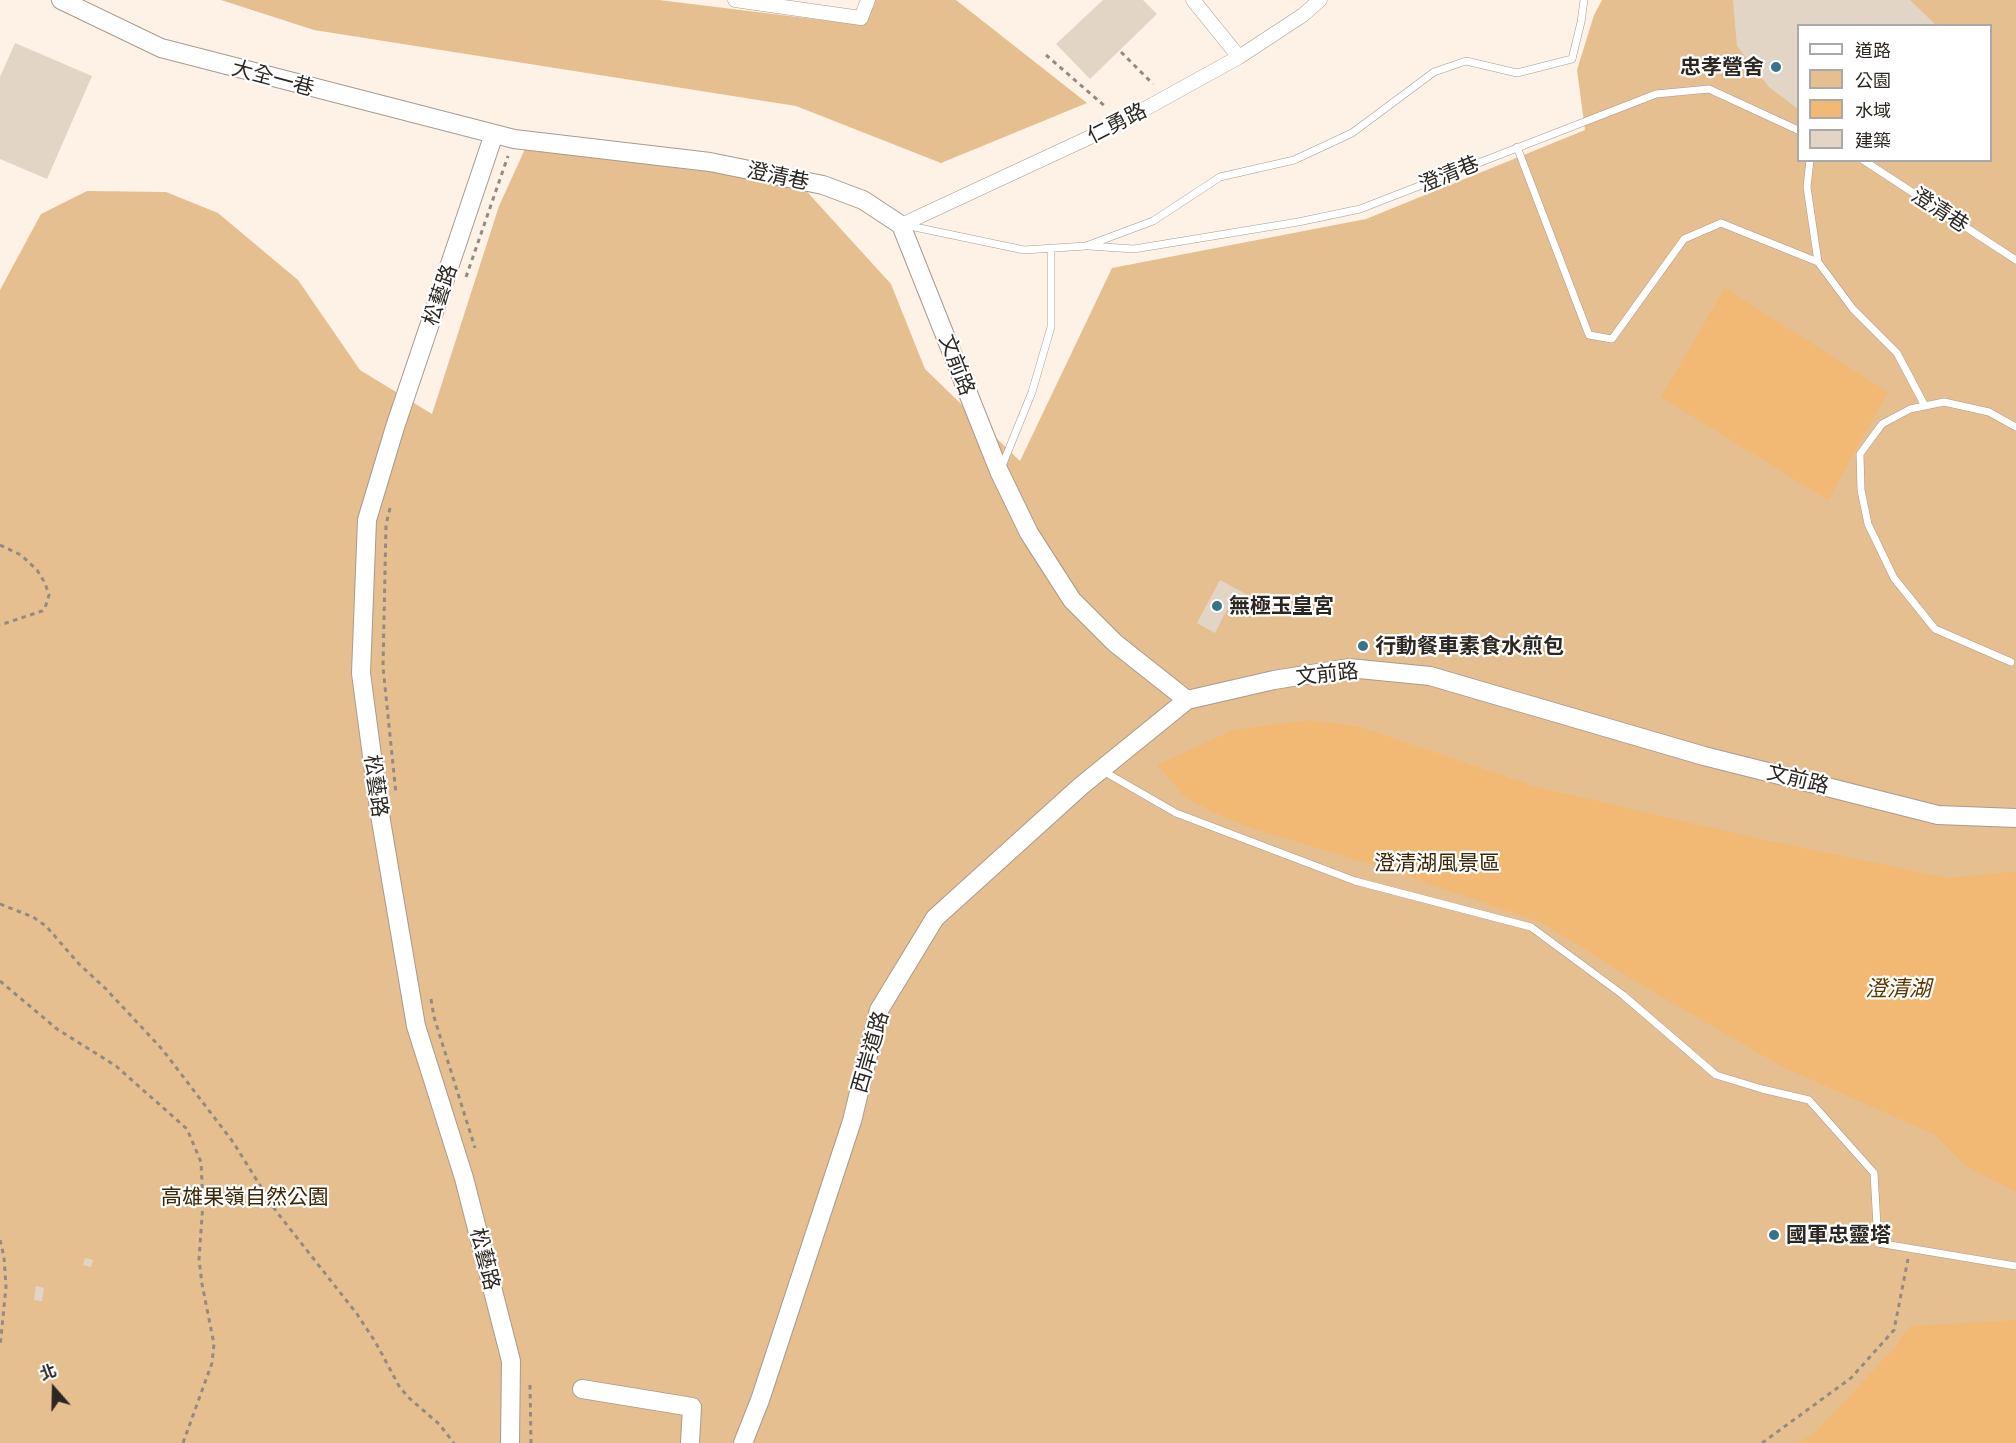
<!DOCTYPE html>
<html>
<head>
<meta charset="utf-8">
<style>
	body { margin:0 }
	#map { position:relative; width:2016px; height:1443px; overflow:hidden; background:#fdf2e5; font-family:Barlow,"Noto Sans TC",sans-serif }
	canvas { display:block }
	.legend { position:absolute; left:1797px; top:24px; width:195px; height:138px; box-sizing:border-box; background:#fff; border:2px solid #aba9a6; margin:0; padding:8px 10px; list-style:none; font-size:18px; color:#2c2721 }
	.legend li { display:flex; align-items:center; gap:12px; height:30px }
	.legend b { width:30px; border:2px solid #aba9a6 }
	.north { position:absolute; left:24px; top:1359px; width:60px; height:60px; -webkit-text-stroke:4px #fff; paint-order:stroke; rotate:340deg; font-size:16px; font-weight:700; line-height:24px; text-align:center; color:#2c2721 }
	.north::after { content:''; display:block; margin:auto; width:21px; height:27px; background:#2c2721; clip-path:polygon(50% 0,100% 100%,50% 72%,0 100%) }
</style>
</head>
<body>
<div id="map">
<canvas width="2016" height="1443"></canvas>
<ul class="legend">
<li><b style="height:8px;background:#fff"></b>道路</li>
<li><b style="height:16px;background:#e6bf90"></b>公園</li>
<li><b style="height:16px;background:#f1b973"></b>水域</li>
<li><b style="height:16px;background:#e3d5c5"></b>建築</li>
</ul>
<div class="north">北</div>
</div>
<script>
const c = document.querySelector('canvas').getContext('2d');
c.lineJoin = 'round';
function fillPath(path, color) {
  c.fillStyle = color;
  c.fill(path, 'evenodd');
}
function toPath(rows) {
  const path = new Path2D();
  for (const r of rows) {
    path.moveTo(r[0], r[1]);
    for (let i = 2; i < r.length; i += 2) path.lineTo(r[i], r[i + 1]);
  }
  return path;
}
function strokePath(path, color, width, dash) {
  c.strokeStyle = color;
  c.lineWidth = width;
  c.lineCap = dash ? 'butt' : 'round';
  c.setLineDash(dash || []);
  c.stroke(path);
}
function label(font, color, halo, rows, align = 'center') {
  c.font = font + ' Barlow,"Noto Sans TC",sans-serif';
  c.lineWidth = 4.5;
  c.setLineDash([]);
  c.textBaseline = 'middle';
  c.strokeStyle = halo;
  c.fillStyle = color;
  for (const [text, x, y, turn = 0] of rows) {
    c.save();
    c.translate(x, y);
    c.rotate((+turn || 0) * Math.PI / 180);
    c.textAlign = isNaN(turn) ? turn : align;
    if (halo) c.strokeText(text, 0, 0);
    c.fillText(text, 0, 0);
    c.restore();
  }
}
fillPath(toPath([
	[221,0,659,0,863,25,873,0,956,0,1087,103,941,163,796,106,314,30],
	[1602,0,2016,0,2016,1443,0,1443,0,290,41,214,87,191,166,192,218,213,298,280,360,370,432,414,499,206,525,149,799,183,891,284,925,369,1020,461,1112,268,1366,219,1585,130,1577,70,1594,15],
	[1798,26,1990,26,1990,160,1798,160]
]), '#e6bf90');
fillPath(toPath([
	[1725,288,1888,392,1828,500,1661,397],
	[1310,720,1360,727,1537,787,1755,838,1948,878,2016,871,2016,1192,1965,1165,1935,1135,1781,1066,1650,990,1542,923,1381,867,1258,830,1230,820,1187,799,1157,765,1233,730],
	[2016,1320,2016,1443,1798,1443,1815,1433,1893,1349,1910,1326]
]), '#f1b973');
fillPath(toPath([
	[1103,0,1143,0,1157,14,1090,79,1056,44],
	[1733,0,1910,0,1937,26,1798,26,1798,109,1769,87,1737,46],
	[15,43,92,76,47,179,0,159,0,77],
	[1220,580,1255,599,1248,611,1231,602,1215,633,1197,623],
	[85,1258,93,1260,91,1267,83,1265],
	[36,1286,44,1288,42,1301,34,1300]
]), '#e3d5c5');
const lane = toPath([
	[1517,147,1589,335,1612,339,1684,239,1721,223,1818,262],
	[1810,160,1807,187,1818,262,1853,309,1897,353,1925,406],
	[1863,160,2016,260],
	[905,225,1024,250,1086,246,1153,221,1220,177,1294,160,1352,133,1434,72,1466,61,1517,73,1572,59,1581,22,1584,0],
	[1089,246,1134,249,1298,222,1360,209,1656,94,1709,89,1798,130],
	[1002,466,1032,392,1051,327,1051,248],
	[2011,662,1935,629,1894,578,1868,524,1861,490,1860,454,1882,424,1910,409,1944,402,1989,412,2016,427],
	[1103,771,1176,813,1355,881,1531,927,1623,995,1716,1075,1762,1089,1809,1100,1874,1173,1878,1243,2016,1266]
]);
const street = toPath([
	[735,0,861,18,868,0],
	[1193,0,1239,57],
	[901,225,1114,126,1239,57,1303,15,1320,0]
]);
const secondary = toPath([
	[61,0,161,48,514,139,710,162,823,185,863,200,901,225,999,471,1029,533,1072,600,1115,643,1187,700],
	[494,134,395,427,367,520,361,673,379,809,416,1026,464,1178,511,1361,510,1443],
	[582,1389,692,1407,690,1443],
	[743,1443,760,1400,852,1121,879,1010,935,918,1081,786,1187,700,1274,680,1349,668,1430,676,1704,756,1938,815,2016,818]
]);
strokePath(lane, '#a89b8d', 8);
strokePath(street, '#a89b8d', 15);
strokePath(secondary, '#a89b8d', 20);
strokePath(toPath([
	[1121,52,1153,84],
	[1046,55,1107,108],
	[466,277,508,156],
	[390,508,386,525,383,667,396,794],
	[0,545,21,555,37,570,45,583,49,595,45,608,42,611,0,625],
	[0,904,33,917,46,926,79,964,105,988,162,1049,233,1142,276,1211,357,1314,376,1343,399,1386,408,1397,439,1424,454,1443],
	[0,981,57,1029,116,1066,187,1129,201,1162,203,1203,199,1259,202,1284,214,1344,212,1363,183,1443],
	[431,999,434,1017,475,1148],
	[0,1240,4,1257,6,1287,0,1347],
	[530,1385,531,1443],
	[1762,1443,1851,1378,1894,1330,1908,1259]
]), '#938b82', 3, [4.5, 4.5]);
strokePath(lane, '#fff', 7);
strokePath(street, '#fff', 14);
strokePath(secondary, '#fff', 18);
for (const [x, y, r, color] of [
	[1776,67,6,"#367589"],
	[1217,606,6,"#367589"],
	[1363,646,6,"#367589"],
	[1774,1235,6,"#367589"]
]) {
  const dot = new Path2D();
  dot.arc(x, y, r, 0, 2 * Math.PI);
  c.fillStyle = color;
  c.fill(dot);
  strokePath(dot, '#fff', 2);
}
label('bold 21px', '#2c2721', '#fff', [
	["忠孝營舍",1764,67,"right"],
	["無極玉皇宮",1229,606],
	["行動餐車素食水煎包",1375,646],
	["國軍忠靈塔",1786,1235]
], 'left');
label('21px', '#2c2721', '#fff', [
	["大全一巷",273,78,15],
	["仁勇路",1117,123,-27],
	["澄清巷",1449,174,-22],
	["澄清巷",778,176,12],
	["澄清巷",1940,210,33],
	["松藝路",440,295,-71],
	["文前路",957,365,69],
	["文前路",1327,674,-6],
	["文前路",1798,779,14],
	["松藝路",376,786,82],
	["西岸道路",870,1052,-74],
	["松藝路",485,1259,76]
]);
label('21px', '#3c2606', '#fff', [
	["澄清湖風景區",1437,863],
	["高雄果嶺自然公園",245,1197]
]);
label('italic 22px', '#5c3800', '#fff', [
	["澄清湖",1898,989]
]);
</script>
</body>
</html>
